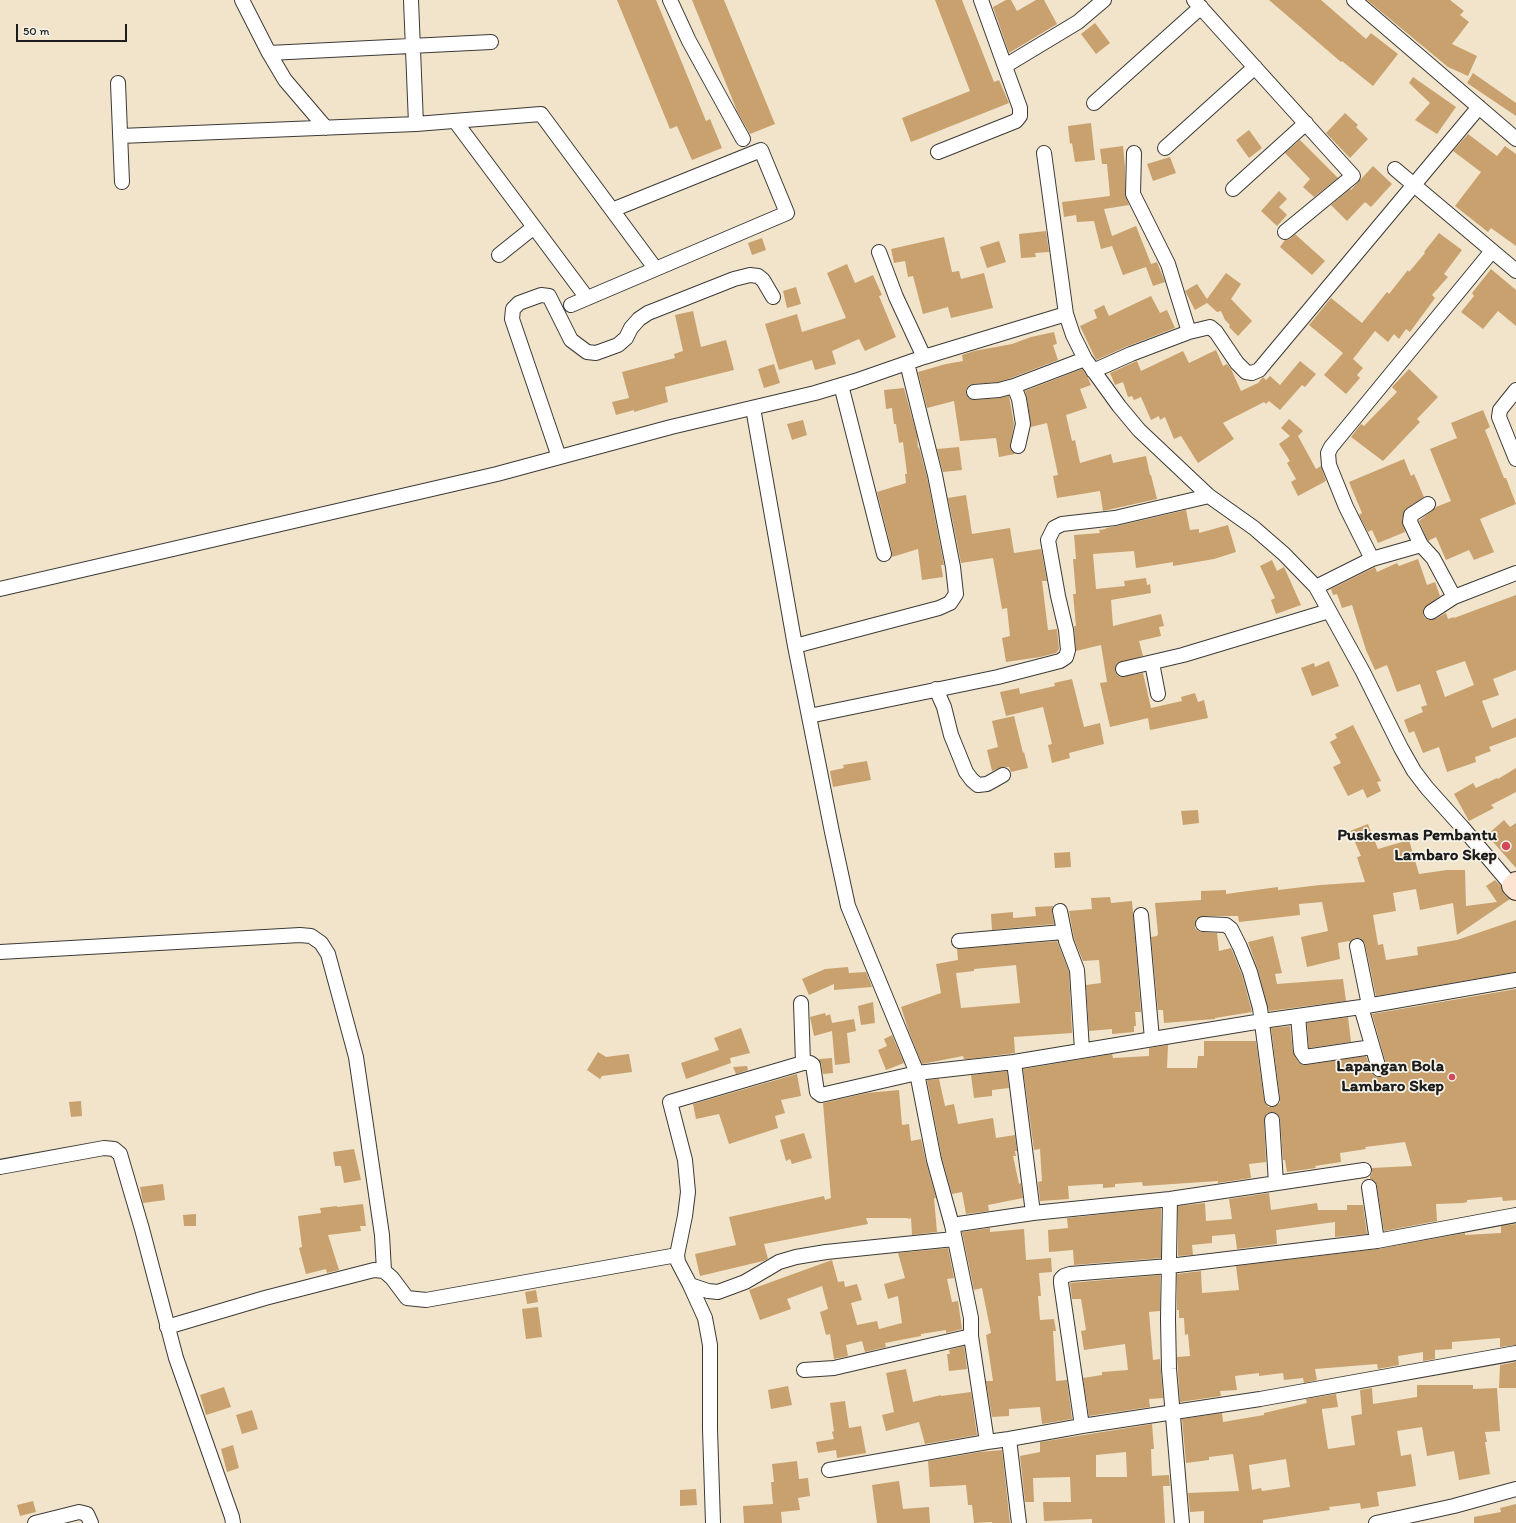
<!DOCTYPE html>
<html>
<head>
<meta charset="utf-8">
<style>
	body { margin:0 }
	#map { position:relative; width:1516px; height:1523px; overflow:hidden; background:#f1e4ca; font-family:Itim,sans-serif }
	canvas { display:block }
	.scale { position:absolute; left:16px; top:24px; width:111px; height:18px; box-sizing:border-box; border:2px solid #1c1c1c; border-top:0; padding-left:5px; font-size:12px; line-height:14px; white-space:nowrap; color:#1c1c1c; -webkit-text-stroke:3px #f7f3e8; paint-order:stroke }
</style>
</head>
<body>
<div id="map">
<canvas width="1516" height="1523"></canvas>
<div class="scale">50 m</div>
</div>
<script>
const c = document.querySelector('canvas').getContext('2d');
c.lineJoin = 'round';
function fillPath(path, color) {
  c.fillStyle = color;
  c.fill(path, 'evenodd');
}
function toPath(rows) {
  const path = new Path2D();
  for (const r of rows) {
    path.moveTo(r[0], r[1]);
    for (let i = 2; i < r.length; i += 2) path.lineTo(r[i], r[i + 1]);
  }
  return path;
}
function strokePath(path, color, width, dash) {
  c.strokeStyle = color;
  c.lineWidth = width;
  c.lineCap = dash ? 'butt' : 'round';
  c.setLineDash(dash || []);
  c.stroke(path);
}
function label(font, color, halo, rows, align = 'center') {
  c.font = font + ' Itim,sans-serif';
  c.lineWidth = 3.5;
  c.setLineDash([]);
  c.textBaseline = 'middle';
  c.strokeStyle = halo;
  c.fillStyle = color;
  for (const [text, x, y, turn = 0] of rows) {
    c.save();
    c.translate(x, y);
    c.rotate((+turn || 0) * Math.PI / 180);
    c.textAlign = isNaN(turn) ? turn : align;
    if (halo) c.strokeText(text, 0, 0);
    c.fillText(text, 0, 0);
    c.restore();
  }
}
fillPath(toPath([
	[617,0,656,0,706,121,710,119,722,148,692,160,677,126,670,129],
	[692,0,724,0,775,124,750,134,738,113],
	[935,0,962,0,994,82,999,80,1009,103,911,142,902,118,970,91],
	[1006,0,1011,0,1017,11,1036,0,1044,0,1057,24,1009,53,993,7],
	[1269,0,1321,0,1366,39,1371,33,1398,54,1373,86,1342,61,1341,62],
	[1367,0,1450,0,1464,11,1460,15,1469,22,1452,44,1477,56,1468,76,1448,67],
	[1095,23,1110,43,1096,54,1081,34],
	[1473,73,1516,103,1516,116,1467,83],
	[1413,77,1456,107,1437,134,1415,120,1430,103,1409,83],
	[1345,113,1358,125,1356,127,1368,139,1350,158,1326,133],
	[1091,123,1095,160,1075,162,1072,143,1070,144,1068,126],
	[1249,130,1262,148,1249,158,1236,140],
	[1468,134,1497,156,1505,146,1516,154,1516,246,1491,228,1488,232,1455,206,1481,172,1453,151],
	[1300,140,1338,178,1314,197,1303,187,1310,179,1285,153],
	[1123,146,1125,167,1125,194,1129,205,1104,209,1112,236,1136,226,1151,264,1157,262,1165,282,1153,286,1146,267,1123,275,1112,246,1101,249,1094,221,1077,222,1076,215,1064,217,1062,202,1110,196,1107,164,1102,164,1100,149],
	[1170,157,1176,173,1153,181,1147,164],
	[1373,166,1392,184,1371,207,1365,202,1347,221,1331,205,1350,189,1351,190],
	[1279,191,1287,199,1279,207,1287,215,1277,226,1261,211],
	[1046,231,1049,252,1035,253,1036,257,1021,258,1019,234],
	[1439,233,1462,250,1444,274,1448,277,1432,295,1435,298,1410,332,1406,329,1399,339,1394,334,1388,342,1375,331,1353,359,1363,368,1357,375,1360,378,1346,394,1324,375,1343,353,1309,325,1331,298,1362,323,1387,292,1389,294,1408,270,1409,272,1425,253,1424,252],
	[1295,234,1325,261,1312,275,1280,247,1285,240,1290,239],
	[944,237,952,272,959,271,961,279,984,273,993,308,951,318,948,307,923,314,913,276,908,277,905,261,894,263,891,249],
	[762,238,766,250,752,255,748,243],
	[999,241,1006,262,987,268,980,247],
	[847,264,855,283,873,275,882,295,879,296,896,337,865,351,859,339,832,351,836,364,815,370,812,360,779,370,765,324,797,314,802,332,846,318,827,273],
	[1491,269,1516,290,1516,326,1498,311,1483,329,1461,312,1474,296,1472,293],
	[1226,273,1241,284,1231,299,1252,321,1238,336,1229,327,1230,325,1225,320,1221,311,1217,312,1207,303,1195,310,1185,291,1197,284,1207,299],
	[796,287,801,304,787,308,783,291],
	[1151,296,1160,313,1167,310,1175,328,1128,346,1096,360,1080,326,1097,318,1094,310,1104,305,1109,316],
	[693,311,701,347,726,340,734,370,665,387,668,402,634,412,634,410,616,415,612,402,629,398,622,372,675,358,674,354,683,351,675,315],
	[1054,332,1057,344,1053,345,1058,360,1011,378,998,382,973,384,969,385,966,389,966,393,967,397,974,400,1000,398,1009,396,1014,424,1010,448,1015,454,999,457,996,438,960,441,954,401,927,408,918,372,946,364,963,361,962,355,974,351,1012,344,1031,337],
	[1216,350,1223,366,1227,364,1231,369,1241,391,1258,383,1263,377,1266,380,1270,376,1280,385,1300,361,1316,374,1305,387,1302,385,1280,410,1269,401,1266,404,1264,402,1223,423,1234,439,1198,463,1181,436,1174,439,1165,417,1160,420,1159,416,1151,420,1141,397,1134,400,1132,396,1128,397,1123,382,1115,385,1110,373,1137,361,1141,371,1183,351,1189,363],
	[774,364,780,383,764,388,758,369],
	[1082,369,1088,378,1091,385,1080,389,1087,408,1066,415,1072,441,1075,440,1080,463,1111,454,1113,463,1146,456,1150,475,1151,475,1157,499,1103,511,1100,491,1057,498,1053,476,1058,475,1047,423,1031,427,1027,398,1025,391],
	[1409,369,1438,397,1417,419,1420,422,1383,461,1351,437,1361,424,1364,426,1397,392,1392,387],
	[904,388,917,436,918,448,919,447,927,477,944,565,941,565,943,577,922,580,918,549,892,557,892,552,877,492,906,483,905,474,907,474,903,442,899,443,896,424,894,424,892,408,886,409,884,390],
	[1483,410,1490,427,1485,430,1504,478,1506,478,1516,504,1480,519,1494,552,1474,560,1469,550,1446,560,1436,537,1428,541,1419,521,1436,507,1451,501,1430,449,1457,438,1451,423],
	[1289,419,1303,431,1298,436,1316,469,1321,466,1326,481,1298,496,1291,482,1296,479,1287,463,1290,461,1279,444,1290,436,1281,428],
	[803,420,807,435,792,440,787,424],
	[959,447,962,470,943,472,937,449],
	[1404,459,1411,476,1414,474,1424,497,1404,511,1402,521,1405,532,1378,543,1372,530,1368,532,1359,515,1362,513,1349,482],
	[966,495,972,534,1010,528,1014,553,1041,549,1047,581,1042,581,1048,630,1057,629,1059,649,1056,653,1040,657,1006,662,1002,638,1010,636,1007,608,1002,609,993,558,961,563,948,498],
	[1186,510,1190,530,1199,529,1199,533,1228,525,1236,552,1214,559,1173,566,1173,562,1136,568,1134,551,1093,554,1096,589,1125,586,1124,581,1146,578,1147,585,1150,584,1151,593,1111,600,1113,626,1161,614,1164,626,1159,627,1161,636,1139,641,1143,656,1118,663,1115,667,1115,671,1117,675,1121,677,1143,673,1151,708,1182,701,1181,697,1195,693,1198,702,1204,700,1208,718,1150,730,1148,718,1110,727,1100,683,1107,682,1101,645,1076,651,1074,626,1076,626,1073,594,1076,594,1073,559,1076,559,1074,535,1100,533,1099,530,1106,529,1106,528,1117,526],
	[1418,559,1427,585,1435,582,1440,596,1424,608,1423,613,1424,617,1428,620,1435,619,1446,613,1448,619,1454,617,1454,618,1516,595,1516,670,1493,679,1499,695,1482,701,1492,728,1516,718,1516,737,1489,747,1491,751,1475,757,1476,762,1447,772,1439,747,1423,753,1414,731,1409,733,1404,720,1423,712,1421,707,1427,705,1420,684,1397,692,1387,665,1375,670,1366,650,1352,605,1342,608,1337,594,1333,595,1331,589,1375,567,1377,572,1397,563,1399,566],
	[1465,661,1474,685,1445,697,1436,671],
	[1272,560,1277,571,1284,567,1301,605,1276,614,1271,600,1275,598,1260,566],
	[1329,661,1339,686,1312,696,1301,668,1314,663,1315,667],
	[1072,679,1084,727,1100,723,1104,744,1069,753,1070,758,1052,763,1048,745,1052,744,1043,707,1006,716,1000,692,1019,688,1020,694,1055,686,1054,683],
	[1014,716,1023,753,1024,752,1028,768,1011,772,1009,767,1003,767,992,771,987,750,998,747,992,721],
	[1353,725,1381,781,1377,782,1381,791,1367,798,1363,789,1348,796,1333,767,1341,763,1330,742,1337,738,1335,734],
	[867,761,871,780,833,787,830,771,844,768,843,765],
	[1516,768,1516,792,1491,805,1494,808,1469,821,1454,794,1473,783,1476,788,1497,778,1498,779],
	[1198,810,1199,823,1183,825,1181,811],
	[1504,820,1510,827,1516,823,1516,868,1487,835],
	[1368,824,1378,849,1409,840,1419,874,1447,870,1465,870,1466,906,1497,902,1486,886,1495,880,1501,886,1504,894,1510,899,1457,935,1453,903,1420,910,1416,889,1393,893,1396,911,1373,915,1378,945,1383,944,1386,960,1418,955,1417,947,1457,940,1516,920,1516,972,1376,996,1365,944,1360,938,1355,938,1350,942,1349,941,1338,943,1340,959,1307,967,1301,937,1328,931,1322,902,1299,904,1300,915,1239,922,1238,916,1203,916,1196,919,1195,923,1195,928,1198,931,1202,932,1217,933,1219,951,1231,948,1242,975,1252,1012,1215,1018,1215,1019,1164,1023,1163,1010,1158,1010,1151,937,1157,936,1158,934,1155,903,1201,900,1201,891,1226,890,1226,894,1278,887,1278,890,1320,885,1365,882,1357,857,1361,856,1350,831],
	[1070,852,1071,867,1055,868,1054,853],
	[1110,897,1111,903,1132,901,1141,1012,1135,1012,1136,1026,1134,1026,1134,1032,1112,1034,1112,1029,1089,1031,1086,985,1101,983,1099,960,1083,961,1074,939,1069,911,1092,909,1091,898],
	[1053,906,1052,912,1054,924,992,930,991,914,1013,912,1013,918,1036,916,1035,907],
	[1273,936,1282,973,1275,974,1277,984,1343,979,1346,1001,1269,1011,1258,970,1248,942],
	[1057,941,1069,972,1072,1033,1014,1037,1015,1053,969,1059,964,1059,963,1056,922,1064,908,1029,901,1007,941,993,936,964,958,960,957,949],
	[1016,965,1020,1003,961,1008,956,973,974,971,974,969],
	[848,967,849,973,866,972,872,987,834,990,834,984,809,995,802,979,825,969],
	[1516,989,1516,1200,1503,1201,1502,1197,1467,1200,1467,1202,1463,1203,1436,1204,1437,1221,1384,1231,1377,1186,1375,1181,1370,1179,1370,1176,1372,1173,1372,1168,1412,1166,1405,1142,1365,1147,1366,1149,1340,1153,1341,1162,1315,1166,1316,1168,1287,1172,1285,1160,1283,1160,1280,1119,1276,1113,1272,1112,1267,1113,1264,1120,1266,1162,1249,1164,1251,1178,1218,1183,1218,1181,1143,1186,1142,1182,1115,1184,1115,1187,1103,1188,1103,1184,1100,1184,1068,1186,1069,1199,1040,1201,1038,1182,1042,1181,1040,1149,1034,1150,1023,1069,1112,1054,1113,1058,1149,1056,1149,1048,1168,1045,1167,1068,1197,1068,1198,1056,1204,1056,1204,1041,1256,1041,1264,1100,1268,1107,1273,1107,1280,1103,1280,1098,1271,1028,1290,1026,1293,1052,1298,1062,1302,1065,1306,1065,1366,1056,1373,1075,1377,1077,1381,1077,1385,1075,1387,1067,1372,1014],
	[873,1002,875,1023,861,1025,858,1006],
	[825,1013,826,1016,830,1014,832,1023,854,1019,856,1031,847,1033,850,1063,835,1065,832,1031,814,1036,810,1017],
	[1348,1017,1351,1042,1309,1048,1307,1023],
	[741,1028,750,1053,730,1058,731,1063,686,1079,681,1063,719,1050,714,1038],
	[892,1035,904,1063,886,1070,878,1050,887,1046,884,1039],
	[598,1052,606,1057,629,1054,632,1072,602,1076,600,1079,587,1070],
	[832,1058,833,1073,823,1074,821,1063,819,1059],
	[747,1066,748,1070,736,1074,733,1067],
	[1007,1071,1009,1088,992,1090,992,1096,974,1098,971,1075],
	[797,1074,801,1096,781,1100,785,1113,775,1116,778,1128,729,1144,719,1114,696,1119,693,1104],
	[939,1079,945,1106,954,1104,958,1124,993,1118,996,1138,1015,1135,1017,1151,1015,1151,1016,1156,1013,1156,1019,1184,1021,1183,1023,1198,988,1205,989,1211,966,1214,962,1192,952,1194,942,1158,927,1080],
	[899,1090,902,1125,909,1124,911,1141,921,1139,926,1162,936,1198,934,1198,937,1232,912,1235,911,1218,908,1219,908,1218,866,1218,868,1224,764,1244,768,1259,763,1261,700,1276,695,1254,736,1245,729,1217,824,1196,825,1200,831,1198,823,1103,867,1093],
	[81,1101,82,1116,71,1117,69,1102],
	[804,1133,812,1158,792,1164,790,1159,786,1161,780,1140],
	[354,1149,361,1180,344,1183,341,1166,335,1166,333,1152],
	[163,1184,165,1200,143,1203,140,1187],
	[1269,1193,1271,1210,1317,1203,1318,1210,1347,1210,1347,1205,1363,1205,1367,1234,1335,1237,1335,1222,1276,1230,1277,1244,1237,1249,1235,1234,1212,1236,1212,1243,1192,1245,1193,1255,1178,1256,1178,1206,1205,1203,1206,1221,1232,1219,1229,1199],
	[363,1204,366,1226,360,1226,361,1231,328,1235,339,1270,327,1273,326,1269,306,1274,299,1248,302,1247,298,1216,321,1213,320,1208,337,1206,337,1207],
	[1161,1208,1161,1258,1074,1265,1073,1250,1049,1252,1048,1230,1068,1228,1067,1218],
	[196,1214,196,1226,184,1226,183,1215],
	[1516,1224,1516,1345,1500,1347,1500,1338,1452,1342,1452,1349,1435,1350,1435,1359,1423,1361,1423,1352,1398,1356,1399,1365,1378,1369,1377,1364,1315,1369,1317,1380,1304,1383,1303,1378,1284,1380,1283,1373,1259,1376,1259,1373,1235,1376,1237,1390,1220,1391,1221,1396,1180,1402,1177,1357,1190,1356,1188,1334,1185,1335,1184,1318,1179,1318,1179,1310,1177,1310,1177,1274,1201,1271,1202,1293,1239,1290,1236,1266,1378,1249,1465,1233,1465,1235,1501,1233,1501,1226],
	[990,1228,990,1232,1024,1229,1026,1260,1051,1258,1052,1272,1039,1273,1041,1296,1038,1296,1040,1320,1054,1319,1056,1331,1053,1331,1056,1381,1067,1380,1072,1419,1042,1424,1040,1407,1009,1409,1009,1416,992,1417,986,1381,993,1381,986,1335,991,1333,982,1288,974,1290,962,1232],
	[948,1248,954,1278,947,1279,952,1302,958,1301,962,1329,946,1333,946,1330,921,1334,921,1336,885,1343,886,1347,865,1352,862,1341,846,1345,848,1356,834,1359,830,1334,826,1335,820,1312,828,1309,822,1286,787,1299,791,1309,760,1320,749,1290,832,1260,838,1282,844,1281,845,1287,857,1284,862,1300,851,1303,857,1325,877,1321,879,1329,902,1323,898,1296,888,1299,884,1284,905,1278,898,1253],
	[1160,1275,1160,1311,1149,1312,1153,1360,1160,1359,1163,1398,1149,1399,1150,1407,1089,1416,1083,1378,1102,1375,1102,1372,1128,1370,1125,1344,1084,1350,1081,1331,1086,1330,1081,1299,1072,1299,1070,1283],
	[536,1290,538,1302,527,1304,525,1292],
	[538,1307,542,1337,526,1339,522,1309],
	[964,1346,967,1369,949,1371,947,1354,950,1354,949,1350],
	[1516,1362,1516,1388,1499,1388,1500,1365],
	[906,1369,913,1402,941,1395,941,1396,971,1392,977,1435,925,1444,919,1422,886,1431,882,1415,894,1412,886,1373],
	[1417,1385,1473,1385,1473,1389,1497,1388,1500,1431,1485,1432,1487,1442,1485,1442,1490,1474,1459,1480,1454,1451,1427,1456,1422,1427,1397,1431,1401,1456,1411,1454,1416,1486,1377,1492,1379,1506,1361,1509,1360,1503,1329,1507,1330,1510,1263,1520,1263,1523,1204,1523,1204,1511,1190,1512,1188,1493,1239,1491,1233,1454,1209,1457,1209,1460,1186,1463,1182,1419,1222,1413,1223,1422,1264,1415,1264,1413,1307,1403,1306,1399,1336,1394,1338,1407,1322,1409,1322,1411,1328,1449,1355,1445,1351,1416,1362,1414,1360,1390,1372,1388,1373,1404,1417,1397],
	[1286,1459,1290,1487,1262,1491,1261,1488,1252,1490,1249,1465],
	[788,1386,792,1405,771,1409,768,1390],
	[224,1387,231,1407,206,1415,200,1395],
	[845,1401,849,1428,861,1426,866,1453,837,1458,836,1450,818,1453,816,1442,834,1439,832,1432,834,1431,830,1403],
	[252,1410,258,1429,242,1434,236,1415],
	[1152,1424,1154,1449,1151,1449,1152,1476,1169,1475,1170,1486,1163,1486,1165,1523,1092,1523,1092,1519,1044,1521,1043,1502,1071,1502,1070,1477,1033,1478,1034,1502,1025,1502,1020,1456,1040,1452,1040,1442],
	[1126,1452,1127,1477,1096,1477,1096,1455],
	[233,1445,239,1468,227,1472,221,1449],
	[1002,1450,1010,1523,992,1523,992,1522,974,1523,972,1505,968,1505,966,1485,930,1487,928,1461,980,1452],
	[797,1461,799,1479,808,1478,810,1496,798,1498,800,1510,781,1512,782,1523,744,1523,743,1506,773,1504,771,1482,774,1482,772,1464],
	[899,1481,903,1509,929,1507,930,1523,877,1523,872,1485],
	[696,1489,697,1505,680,1506,680,1490],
	[33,1501,36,1512,20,1516,17,1505],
	[1516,1504,1516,1523,1474,1523,1474,1517,1501,1512,1500,1508]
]), '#c8a16e');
const street = toPath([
	[242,0,269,53,285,80,326,128],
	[411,0,416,124],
	[670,0,689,41,743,139],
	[1194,0,1353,176,1285,232],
	[1354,0,1516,139],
	[269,53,491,42],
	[1005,66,1078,22,1104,0],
	[118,83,122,182],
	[1094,103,1201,7],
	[455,121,587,298],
	[120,136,416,124,541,114,655,268],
	[1165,148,1255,67],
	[938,152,1016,121,1020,116,1020,108,981,0],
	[1044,153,1066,314],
	[1134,153,1133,194,1168,264,1189,332],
	[1395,169,1516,271],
	[1233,189,1306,123],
	[879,252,896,297,924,357],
	[499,255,534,227],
	[571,305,787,213,761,150,612,210],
	[1093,371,1131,354,1189,332,1210,327,1216,332,1237,363,1246,372,1252,373,1259,370,1479,107],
	[841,385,884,554],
	[1014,386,1019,399,1023,424,1018,446],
	[1516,390,1500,410,1499,417,1516,459],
	[974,392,999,390,1014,386,1085,359],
	[753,408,795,646,832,832,848,906,917,1073,934,1160,952,1225,971,1318,971,1336,987,1442],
	[559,457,512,319,513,309,519,303,541,295,549,296,571,340,587,352,596,353,618,345,626,338,631,328,639,319,648,313,734,279,750,275,758,276,763,280,773,297],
	[1421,545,1410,522,1411,515,1428,504],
	[1372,559,1346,507,1329,465,1328,453,1331,447,1492,251],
	[1316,587,1372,559,1421,545,1433,558,1454,597,1516,573],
	[0,589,497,474,671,427,815,393,855,381,924,357,1066,314,1073,335,1085,359,1119,406,1139,430,1209,496,1254,528,1284,554,1316,587,1363,672,1401,748,1414,771,1427,788,1462,827,1512,886],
	[1431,612,1454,597],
	[795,646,939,608,950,603,956,594,953,567,935,475,907,363],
	[1152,663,1158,694],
	[1123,669,1183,655,1329,611],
	[936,689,944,707,951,735,966,772,972,780,978,785,987,784,1003,775],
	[809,716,998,677,1060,661,1066,657,1068,650,1066,630,1058,596,1048,540,1054,528,1062,524,1115,518,1209,496],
	[1060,911,1066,941,1077,970,1082,1050],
	[1141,915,1152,1039],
	[1203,924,1226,925,1231,929,1240,947,1250,972,1260,1008,1272,1099],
	[959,941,1063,932],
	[1357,946,1369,1005],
	[0,952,300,935,311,936,321,943,328,954,356,1057,382,1235,384,1271],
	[801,1003,803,1063],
	[1361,1007,1379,1069],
	[1298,1016,1301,1051,1305,1057,1372,1047],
	[1014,1062,1033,1213],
	[1272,1120,1276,1183],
	[0,1167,104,1148,114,1149,120,1154,142,1229,176,1358,232,1517,233,1523],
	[1369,1187,1377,1241],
	[1170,1199,1168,1319,1169,1369,1182,1523],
	[952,1225,1033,1213,1170,1199,1364,1170],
	[954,1239,826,1252,796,1257,779,1262,745,1282,718,1292,708,1291,690,1285,678,1262,677,1255,685,1216,688,1192,685,1160,670,1102,803,1063,810,1063,813,1065,817,1092,821,1095,917,1073,1014,1062,1262,1021,1361,1007,1516,980],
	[690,1285,705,1318,710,1345,710,1429,713,1523],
	[167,1327,265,1298,374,1270,384,1271,392,1278,407,1298,426,1300,677,1255],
	[804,1370,834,1368,971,1336],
	[1082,1426,1061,1283,1061,1279,1064,1276,1070,1274,1169,1266,1377,1241,1516,1215],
	[1009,1439,1019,1523],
	[829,1470,987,1442,1009,1439,1082,1426,1260,1399,1516,1353],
	[35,1523,79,1512,87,1514,91,1523],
	[1376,1523,1454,1506,1516,1489]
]);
const secondary = toPath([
	[1516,882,1512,886,1516,890]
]);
strokePath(street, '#3c3a36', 16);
strokePath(secondary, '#3c3a36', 22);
strokePath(street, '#fff', 14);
strokePath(secondary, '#fde4d1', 20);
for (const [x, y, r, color] of [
	[1506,846,5,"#d1495b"],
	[1452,1077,4,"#d1495b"]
]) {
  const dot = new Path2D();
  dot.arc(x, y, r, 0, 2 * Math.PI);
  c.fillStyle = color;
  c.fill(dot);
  strokePath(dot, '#f7f3e8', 1.5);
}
label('bold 17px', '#1c1c1c', '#f7f3e8', [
	["Puskesmas Pembantu",1497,836],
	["Lambaro Skep",1497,856],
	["Lapangan Bola",1444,1067],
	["Lambaro Skep",1444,1087]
], 'right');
</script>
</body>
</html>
